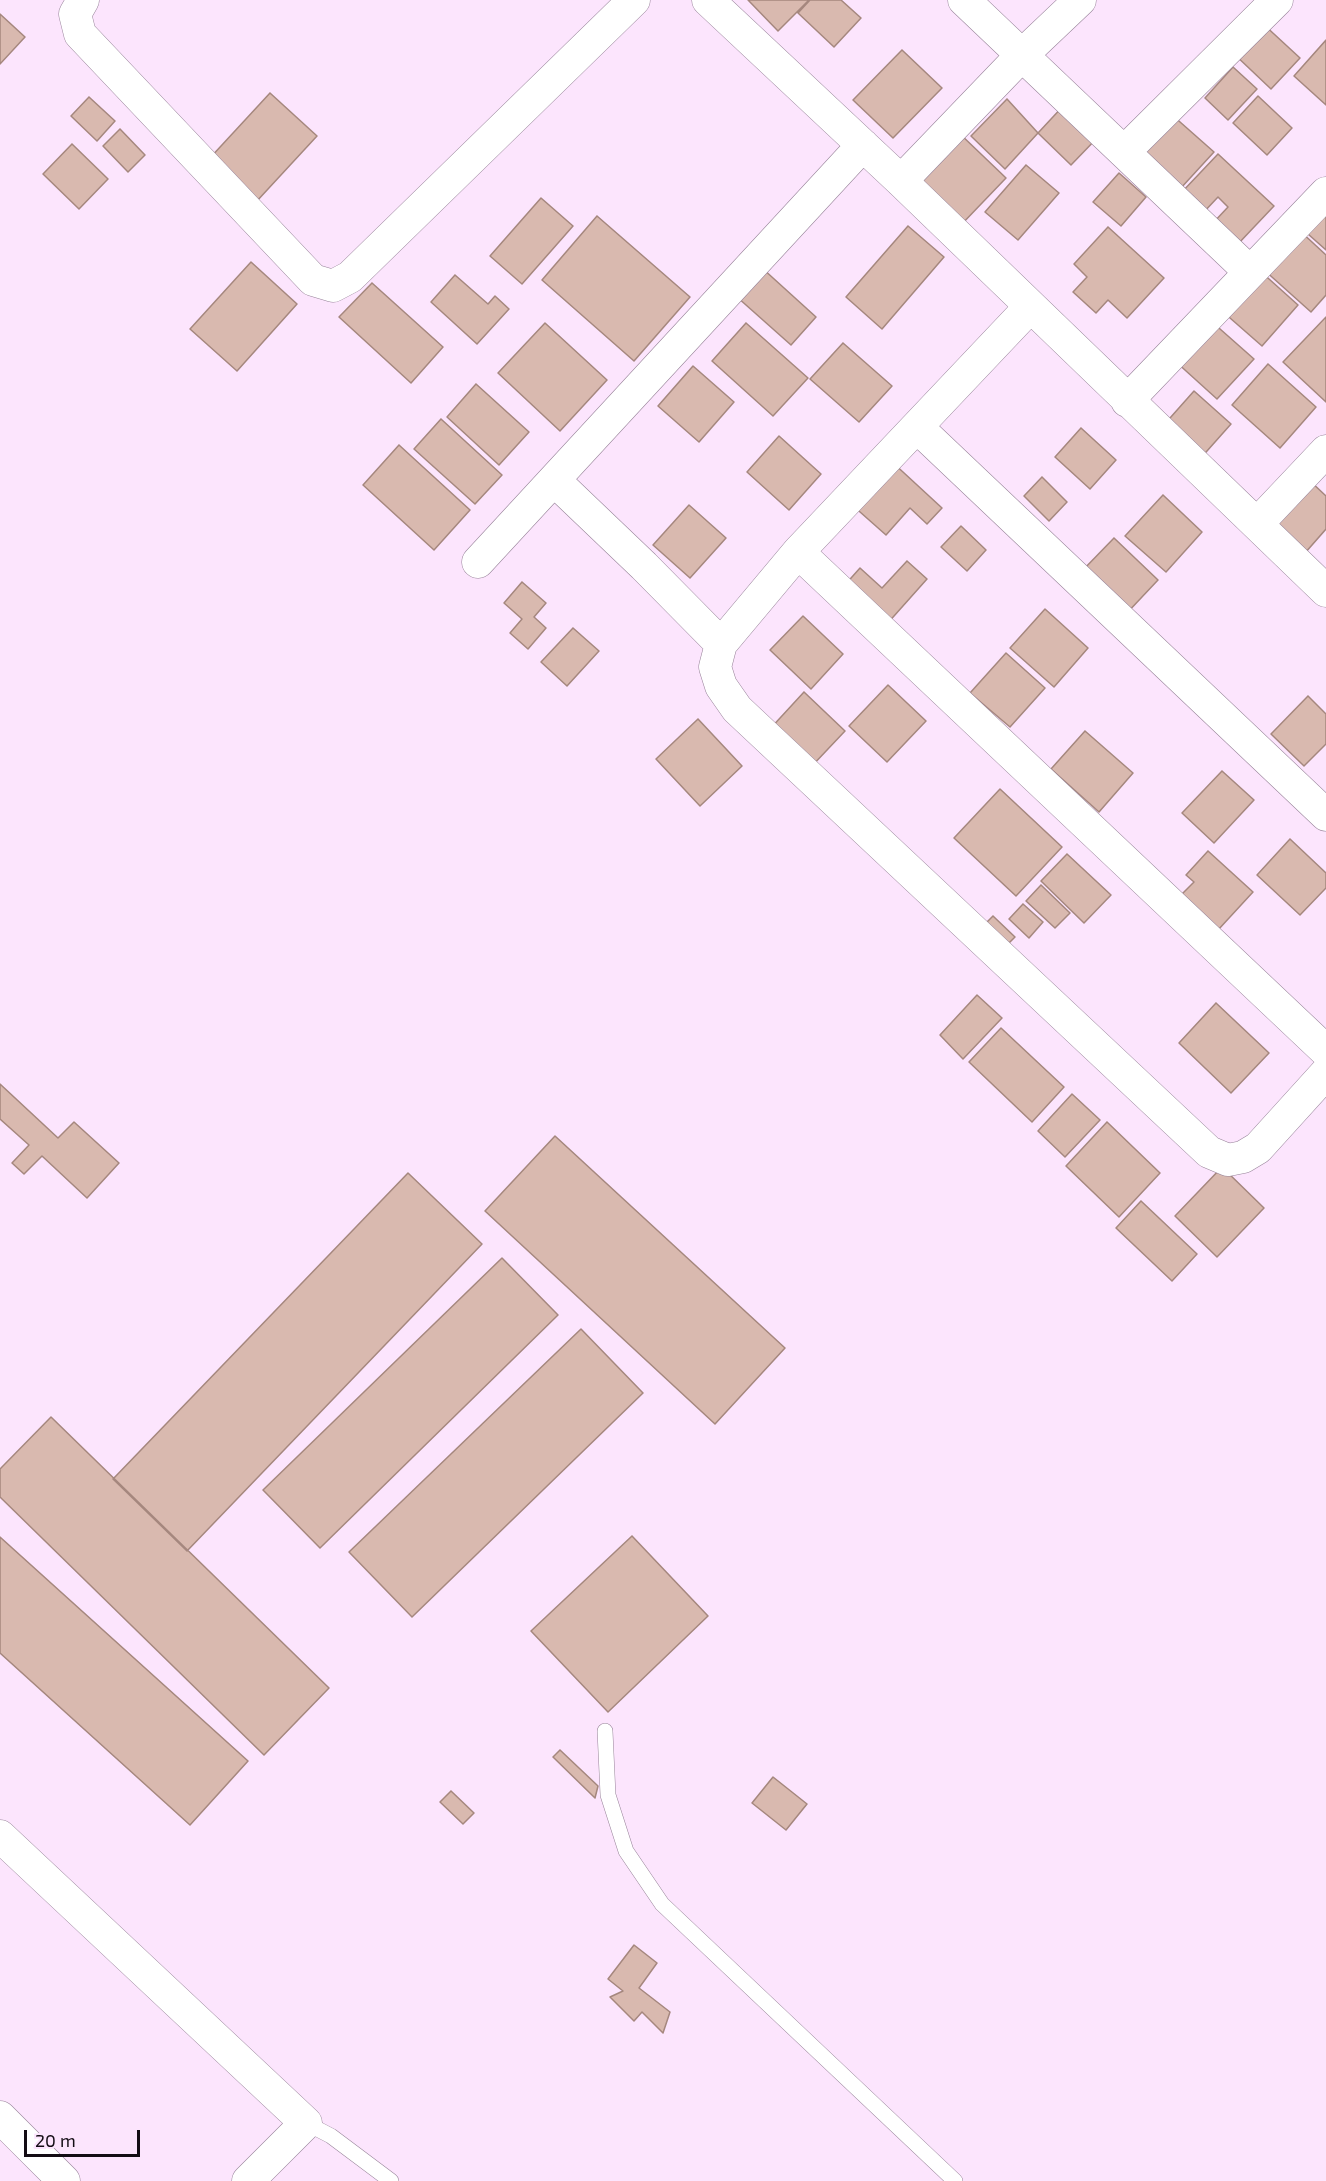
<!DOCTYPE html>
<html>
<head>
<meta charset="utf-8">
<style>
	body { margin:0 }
	#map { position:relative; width:1326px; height:2181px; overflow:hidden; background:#fce5fd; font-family:"Exo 2",sans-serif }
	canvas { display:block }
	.scale { position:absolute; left:24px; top:2130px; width:116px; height:27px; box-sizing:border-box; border:3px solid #130c14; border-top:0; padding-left:8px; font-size:18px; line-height:21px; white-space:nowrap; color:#130c14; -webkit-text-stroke:4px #fce5fd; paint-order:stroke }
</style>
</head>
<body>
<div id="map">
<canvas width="1326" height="2181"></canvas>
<div class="scale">20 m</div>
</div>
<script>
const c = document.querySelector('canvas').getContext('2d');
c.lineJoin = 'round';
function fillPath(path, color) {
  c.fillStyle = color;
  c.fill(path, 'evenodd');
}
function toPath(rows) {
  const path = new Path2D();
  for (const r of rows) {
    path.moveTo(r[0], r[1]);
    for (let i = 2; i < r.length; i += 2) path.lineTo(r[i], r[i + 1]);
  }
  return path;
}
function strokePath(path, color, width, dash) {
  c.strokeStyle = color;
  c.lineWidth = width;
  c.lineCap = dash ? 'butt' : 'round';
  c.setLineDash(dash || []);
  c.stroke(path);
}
const building = toPath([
	[748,0,809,0,778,31,748,0],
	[810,0,841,0,861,18,834,47,798,13,810,0],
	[0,14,25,37,0,64,0,14],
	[1261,22,1300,58,1271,89,1232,52,1261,22],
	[1326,40,1326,105,1294,76,1326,40],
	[902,50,942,88,893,138,853,100,902,50],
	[1233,67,1257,89,1228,120,1205,98,1233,67],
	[270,93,317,136,256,202,209,159,270,93],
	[1258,96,1292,128,1267,155,1233,123,1258,96],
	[89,97,115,121,97,141,71,116,89,97],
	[1007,99,1038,133,1005,169,971,136,1007,99],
	[1065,104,1099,136,1071,165,1038,133,1065,104],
	[1171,114,1214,152,1180,189,1137,151,1171,114],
	[120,129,145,155,128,172,103,146,120,129],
	[958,132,1006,178,959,227,911,181,958,132],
	[72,144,108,179,79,209,43,174,72,144],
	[1218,154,1274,206,1237,245,1213,223,1228,207,1218,197,1202,214,1181,193,1218,154],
	[1026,165,1059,193,1018,240,985,212,1026,165],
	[1119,173,1146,197,1121,226,1093,202,1119,173],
	[541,198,573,226,522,284,490,256,541,198],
	[1326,214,1326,250,1308,234,1326,214],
	[597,216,690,297,634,361,542,280,597,216],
	[908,226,944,257,882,329,846,297,908,226],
	[1108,227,1164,278,1127,318,1108,300,1096,313,1073,292,1087,277,1074,264,1108,227],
	[1299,230,1326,255,1326,295,1311,312,1263,269,1299,230],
	[251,262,297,304,237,371,190,329,251,262],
	[762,268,816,317,791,345,737,297,762,268],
	[1259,270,1298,305,1262,346,1222,311,1259,270],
	[455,275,488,304,495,296,509,309,477,344,431,302,455,275],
	[372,283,443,347,411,383,339,317,372,283],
	[1326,317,1326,402,1283,362,1326,317],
	[1211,321,1254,359,1217,399,1175,361,1211,321],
	[545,323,607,380,560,431,498,373,545,323],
	[746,323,808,378,773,416,712,361,746,323],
	[843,343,892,386,859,422,810,379,843,343],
	[1268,364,1316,407,1280,448,1232,405,1268,364],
	[693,366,734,402,699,442,658,406,693,366],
	[476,384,529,432,499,465,447,417,476,384],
	[1194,391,1231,424,1199,460,1162,427,1194,391],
	[441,419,502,475,475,504,414,449,441,419],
	[1081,428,1116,460,1090,489,1055,457,1081,428],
	[779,436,821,474,789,510,747,472,779,436],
	[399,445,470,510,434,550,363,485,399,445],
	[890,460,942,508,927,524,910,508,886,535,851,504,890,460],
	[1042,477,1067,502,1049,521,1024,496,1042,477],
	[1309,480,1326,496,1326,529,1305,553,1270,522,1309,480],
	[1163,495,1202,532,1166,572,1125,536,1163,495],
	[689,505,726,538,690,578,653,545,689,505],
	[961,526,986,550,967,571,941,547,961,526],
	[1114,538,1158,580,1125,615,1081,572,1114,538],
	[907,561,927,579,886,625,843,587,860,568,882,588,907,561],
	[522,582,546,603,534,617,546,628,528,649,510,633,522,619,504,603,522,582],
	[1045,609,1088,648,1054,687,1010,648,1045,609],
	[803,616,843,654,811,689,770,650,803,616],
	[573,628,599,651,567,686,541,662,573,628],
	[1006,653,1045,688,1010,727,970,693,1006,653],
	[888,685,926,721,887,762,849,726,888,685],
	[804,692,845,731,810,768,769,730,804,692],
	[1308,696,1326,714,1326,744,1304,766,1271,734,1308,696],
	[698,719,742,766,700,806,656,759,698,719],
	[1085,731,1133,773,1099,812,1051,769,1085,731],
	[1222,771,1254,800,1214,843,1182,813,1222,771],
	[1000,789,1062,847,1016,896,954,838,1000,789],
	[1290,839,1326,873,1326,888,1300,915,1257,875,1290,839],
	[1208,851,1253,892,1218,930,1181,895,1194,882,1186,875,1208,851],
	[1067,854,1111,895,1084,923,1041,881,1067,854],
	[1041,885,1070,913,1055,928,1026,901,1041,885],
	[1023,904,1043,922,1029,938,1009,919,1023,904],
	[993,916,1015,937,1002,950,980,929,993,916],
	[977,995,1002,1018,963,1059,940,1035,977,995],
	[1216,1003,1269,1053,1231,1093,1179,1043,1216,1003],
	[1001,1028,1064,1087,1032,1122,969,1062,1001,1028],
	[0,1084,58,1138,74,1122,119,1163,87,1198,42,1156,24,1174,12,1163,29,1145,0,1119,0,1084],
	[1072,1094,1100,1120,1065,1157,1038,1131,1072,1094],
	[1107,1122,1160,1173,1119,1217,1066,1166,1107,1122],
	[555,1136,785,1348,715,1424,485,1211,555,1136],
	[1222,1167,1264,1208,1217,1257,1175,1216,1222,1167],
	[408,1173,482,1244,187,1551,113,1479,408,1173],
	[1141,1201,1197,1254,1172,1281,1116,1228,1141,1201],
	[502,1258,558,1315,320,1548,263,1490,502,1258],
	[581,1329,643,1393,412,1617,349,1552,581,1329],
	[51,1417,329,1688,264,1755,0,1497,0,1469,51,1417],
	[632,1536,708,1616,608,1712,531,1631,632,1536],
	[0,1537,248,1761,190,1825,0,1653,0,1537],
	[560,1750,598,1786,595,1798,553,1757,560,1750],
	[773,1777,807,1804,786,1830,752,1803,773,1777],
	[451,1791,474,1813,463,1824,440,1802,451,1791],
	[634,1945,657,1963,639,1988,670,2012,663,2033,642,2012,634,2021,610,1997,623,1991,608,1979,634,1945]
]);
fillPath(building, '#d9b9af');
strokePath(building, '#a5877e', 1.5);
const lane = toPath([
	[605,1731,608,1795,626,1851,662,1904,955,2181],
	[306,2123,331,2136,391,2181]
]);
const street = toPath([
	[83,0,75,14,80,34,313,280,333,286,350,277,634,0],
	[708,0,901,181,1326,591],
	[964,0,1250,272],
	[1125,151,1277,0],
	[901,181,1022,55,1080,0],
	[1030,307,798,552,721,644,715,667,721,686,737,709,1209,1152,1228,1160,1243,1157,1258,1148,1326,1073],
	[1127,401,1326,193],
	[917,427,1326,815],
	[554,480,644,566,721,644],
	[1257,524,1326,451],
	[798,552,1326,1051],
	[478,562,863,145],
	[0,1836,306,2123,248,2181],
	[0,2117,64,2181]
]);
strokePath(lane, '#978399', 16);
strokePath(street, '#978399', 33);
strokePath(lane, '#fff', 15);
strokePath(street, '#fff', 32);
</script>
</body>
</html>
